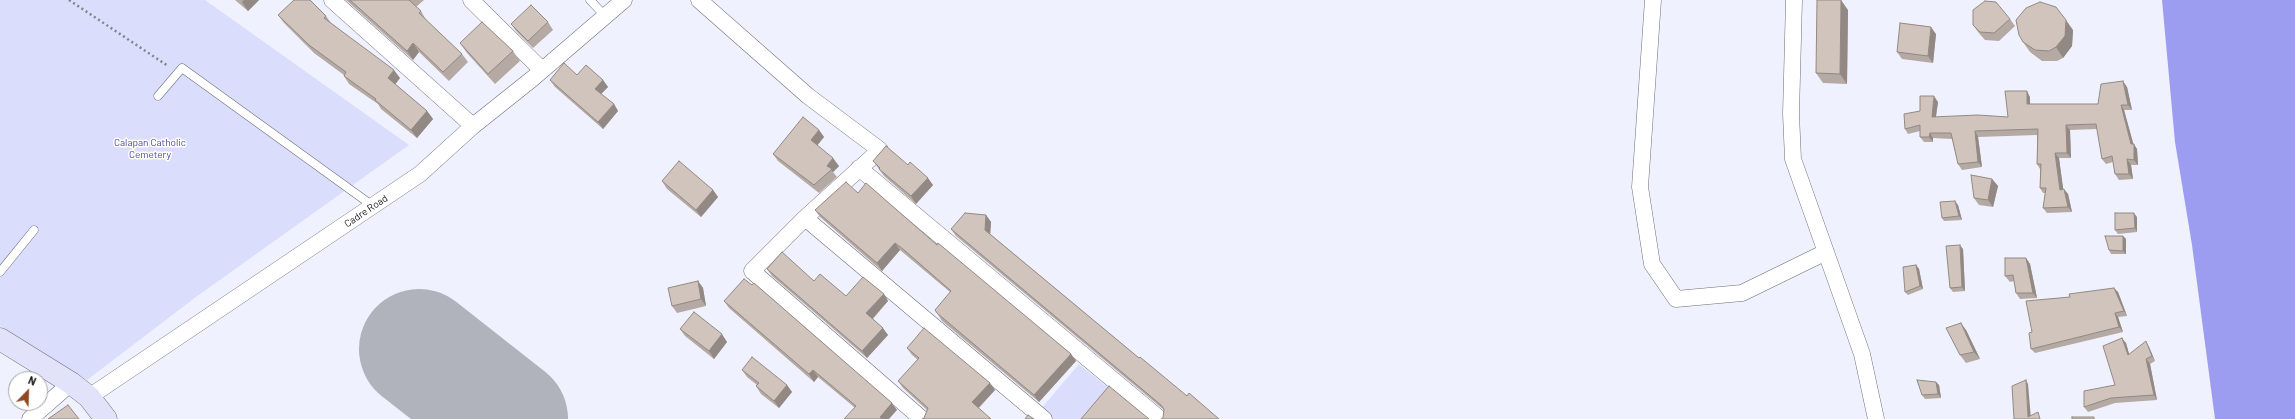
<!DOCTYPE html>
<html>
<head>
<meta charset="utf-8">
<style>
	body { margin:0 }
	#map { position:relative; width:2295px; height:419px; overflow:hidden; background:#f0f1fe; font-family:Barlow,sans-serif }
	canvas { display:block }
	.north { position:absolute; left:8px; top:371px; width:40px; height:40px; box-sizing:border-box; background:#fff; border:1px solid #a2a2a4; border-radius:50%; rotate:23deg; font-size:11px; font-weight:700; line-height:16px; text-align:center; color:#17171b }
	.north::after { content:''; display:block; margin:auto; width:14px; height:18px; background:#8f4923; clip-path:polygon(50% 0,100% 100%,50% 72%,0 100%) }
</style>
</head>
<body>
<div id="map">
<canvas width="2295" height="419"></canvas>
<div class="north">N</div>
</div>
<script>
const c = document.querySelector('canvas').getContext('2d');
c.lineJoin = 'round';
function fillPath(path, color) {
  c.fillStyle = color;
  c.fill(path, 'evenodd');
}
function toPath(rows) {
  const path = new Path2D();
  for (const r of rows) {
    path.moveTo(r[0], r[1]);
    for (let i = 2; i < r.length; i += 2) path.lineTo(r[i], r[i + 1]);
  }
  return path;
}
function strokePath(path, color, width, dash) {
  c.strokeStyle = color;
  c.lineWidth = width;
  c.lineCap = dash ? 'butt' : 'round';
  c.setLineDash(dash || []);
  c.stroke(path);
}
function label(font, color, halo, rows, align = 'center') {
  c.font = font + ' Barlow,sans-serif';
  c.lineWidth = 3;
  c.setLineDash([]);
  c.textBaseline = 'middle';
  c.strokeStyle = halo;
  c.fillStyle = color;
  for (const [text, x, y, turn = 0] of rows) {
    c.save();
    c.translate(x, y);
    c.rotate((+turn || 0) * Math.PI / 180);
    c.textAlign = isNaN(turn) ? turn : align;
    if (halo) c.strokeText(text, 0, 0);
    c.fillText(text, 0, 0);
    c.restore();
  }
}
fillPath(toPath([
	[0,0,205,0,409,145,196,297,87,380,0,326],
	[1079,364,1112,391,1089,419,1051,419,1040,410]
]), '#dbddfd');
fillPath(toPath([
	[2162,0,2295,0,2295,419,2215,419,2192,245,2175,142]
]), '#9c9df1');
strokePath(toPath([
	[419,349,508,419]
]), '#b0b2bc', 120);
const service = toPath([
	[590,0,606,17],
	[158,96,182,68,373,206],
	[0,272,34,230]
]);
const minor = toPath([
	[332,0,473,126],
	[471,0,542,70],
	[699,0,808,96,880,150,805,218,752,271,922,419],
	[1653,0,1640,187,1652,264,1676,299,1742,293,1826,252],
	[1794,0,1791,114,1793,159,1862,354,1876,419],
	[859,168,1160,419],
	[805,218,1044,419],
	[89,397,420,174,473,126,532,79,624,0],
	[30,419,71,383]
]);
const secondary = toPath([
	[0,339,71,383,89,397,106,419]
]);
strokePath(service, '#6d6e79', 9);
strokePath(minor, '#6d6e79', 17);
strokePath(secondary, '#6d6e79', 23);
strokePath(toPath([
	[69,0,168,66]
]), '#82838b', 2.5, [2, 3]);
strokePath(service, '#fff', 8);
strokePath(minor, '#fff', 16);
strokePath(secondary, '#e2e3fa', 22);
fillPath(toPath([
	[235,0,259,0,248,11],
	[346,0,424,0,416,7,421,11,426,20,462,54,468,62,449,81,419,52,413,60],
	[1848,10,1847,84,1823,83,1816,73],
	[278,15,326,16,331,23,400,78,395,84,427,111,433,119,417,138,381,109,378,104,349,84,344,76,344,75,314,53,284,23],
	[2010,19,2015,26,1999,41,1985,40,1978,32,1973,25],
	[548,22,553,30,533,48,516,31,511,24],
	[2073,30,2072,46,2063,58,2057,61,2042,61,2030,52,2023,42],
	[1936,34,1933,63,1902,59,1897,52],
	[460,43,513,51,520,61,495,84,467,53],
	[577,75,603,80,608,87,601,94,614,104,618,111,603,129,555,87,550,80],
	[2127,87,2132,110,2124,110,2133,144,2137,149,2138,165,2131,165,2133,179,2119,180,2115,174,2113,162,2106,164,2102,159,2097,129,2070,130,2071,158,2059,158,2063,189,2068,194,2072,212,2047,213,2043,208,2045,193,2043,193,2040,188,2040,169,2037,164,2037,135,1978,137,1982,167,1962,170,1958,164,1952,139,1933,138,1933,142,1924,142,1920,137,1920,131,1908,134,1905,129,1920,111,1938,102,1936,117,2008,117,2030,97,2030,104,2098,104],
	[819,130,824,137,817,145,839,166,833,172,837,177,819,193,778,161,773,154],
	[873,161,908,165,933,185,916,204,884,176],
	[1992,179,1998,186,1993,207,1979,205,1974,198],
	[662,181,713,190,718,197,701,217,667,189],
	[858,193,937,245,1071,354,1076,361,1039,402,942,321,937,313,950,292,900,250,882,271,820,217,815,210],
	[1958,205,1962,220,1944,221,1942,218],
	[986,215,991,222,990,234,1139,358,1187,396,1163,418,1164,410,956,236,951,229],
	[2137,217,2137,232,2118,234,2115,230],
	[2123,236,2126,239,2126,254,2111,254,2109,250],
	[1963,249,1965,291,1953,292,1950,288],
	[2026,258,2030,264,2037,298,2020,299,2016,293,2014,281,2010,282,2005,276],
	[1916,265,1919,269,1923,289,1908,295,1905,292],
	[767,269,814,281,846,296,884,294,888,301,873,319,888,335,867,358,772,276],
	[698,281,703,288,706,306,677,313,672,306],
	[2118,292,2127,316,2118,317,2123,332,2035,353,2031,349],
	[724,301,897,410,854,407,818,377,814,382,729,308],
	[680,329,727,342,714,359,685,336],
	[1966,330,1980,359,1966,363,1960,355],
	[2126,343,2129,354,2149,347,2155,361,2150,364,2157,400,2115,403,2088,412,2084,407,2115,385],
	[907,348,990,383,995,390,979,408,924,418,927,410,903,388,898,381,918,360,912,355],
	[742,370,787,385,792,392,779,408,761,394,756,386,757,385,747,377],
	[1936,382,1939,385,1941,398,1925,399,1922,395]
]), '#b4a9a3');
fillPath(toPath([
	[244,0,259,0,248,11,242,2],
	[1841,0,1848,10,1847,84,1840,74],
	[2066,20,2073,30,2072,46,2063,58,2056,47],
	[1931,27,1936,34,1933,63,1928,56],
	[413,43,419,52,413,60,407,51],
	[394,70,400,78,394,86,388,78],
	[603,80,608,87,600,95,595,89],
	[2123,81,2127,87,2132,110,2128,105],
	[2027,91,2030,97,2030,109,2027,104],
	[1934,96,1938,102,1935,122,1932,117],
	[614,104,618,111,603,129,598,122],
	[2121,105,2124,110,2134,146,2134,144,2137,149,2138,165,2134,160,2131,144],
	[427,111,433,119,417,138,411,130],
	[2066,125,2070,130,2071,158,2067,153],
	[819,130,824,137,816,147,811,140],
	[1975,131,1978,137,1982,167,1978,162],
	[1930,133,1933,138,1933,142,1929,137],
	[2055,153,2059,158,2064,195,2060,190],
	[833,158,839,166,833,172,827,166],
	[2127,159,2131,165,2133,179,2129,174],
	[928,178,933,185,916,204,911,196],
	[1992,179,1998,186,1993,207,1988,200],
	[2064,189,2068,194,2072,212,2068,207],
	[713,190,718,197,701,217,696,210],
	[1955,201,1958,205,1962,220,1959,216],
	[2134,213,2137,217,2137,232,2135,228],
	[986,215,991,222,990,237,985,230],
	[2123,236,2126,239,2126,254,2123,251],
	[895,243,900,250,882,271,877,263],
	[1960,245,1963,249,1965,291,1962,287],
	[2026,258,2030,264,2037,298,2033,293],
	[1916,265,1919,269,1923,289,1920,286],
	[698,281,703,288,706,306,701,299],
	[2114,288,2118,292,2127,316,2124,311],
	[884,294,888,301,871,320,866,313],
	[2115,313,2118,317,2123,332,2119,327],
	[1961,323,1966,330,1980,359,1974,352],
	[883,328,888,335,867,358,862,351],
	[722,334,727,342,714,359,709,351],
	[2122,338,2126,343,2131,361,2128,355],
	[2146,341,2149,347,2155,361,2152,356],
	[1071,354,1076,361,1039,402,1034,395],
	[2146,359,2150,364,2157,400,2154,395],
	[813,370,818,377,814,382,809,374],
	[2026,380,2028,384,2031,419,2028,417],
	[1936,382,1939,385,1941,398,1938,394],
	[990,383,995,390,977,409,972,402],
	[787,385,792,392,779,408,774,401],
	[892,403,897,410,889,419,881,419,880,417]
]), '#928984');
const building = toPath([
	[294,0,310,0,326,16,324,18,394,70,388,78,427,111,411,130,375,100,376,99,344,76,346,72,309,45,278,15,294,0],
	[350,0,409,0,421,11,419,13,462,54,443,72,413,43,407,51,350,0],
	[1817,0,1841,0,1840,74,1816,73,1817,0],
	[1985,1,1996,2,2010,19,1994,33,1980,32,1973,25,1973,10,1985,1],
	[2040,2,2056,7,2066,20,2065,36,2056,47,2049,51,2035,50,2023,42,2019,35,2016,20,2026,8,2040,2],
	[531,5,548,22,528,41,511,24,531,5],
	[482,22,513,51,488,74,460,43,482,22],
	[1900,23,1931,27,1928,56,1897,52,1900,23],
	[564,63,577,75,586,65,603,80,595,89,614,104,598,122,550,80,564,63],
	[2123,81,2128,105,2121,105,2131,144,2134,144,2134,160,2127,159,2129,174,2115,174,2112,156,2102,159,2096,124,2066,125,2067,153,2055,153,2060,190,2064,189,2068,207,2043,208,2046,188,2040,188,2041,164,2037,164,2038,129,1975,131,1978,162,1958,164,1951,133,1930,133,1929,137,1920,137,1920,125,1905,129,1904,114,1920,111,1920,96,1934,96,1932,117,1978,115,2008,117,2005,91,2027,91,2027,104,2098,104,2101,84,2123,81],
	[803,117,819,130,811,140,833,158,827,166,832,169,814,185,773,154,803,117],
	[886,146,908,165,910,162,928,178,911,196,879,169,880,168,873,161,886,146],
	[679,161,713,190,696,210,662,181,679,161],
	[1971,175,1992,179,1988,200,1974,198,1971,175],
	[846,182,858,193,866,183,937,245,938,243,1071,354,1034,395,937,313,935,310,951,291,903,249,895,243,877,263,815,210,846,182],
	[1955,201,1959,216,1942,218,1940,202,1955,201],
	[965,213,986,215,985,230,1139,358,1140,357,1187,396,1189,393,1219,419,1161,419,1163,418,1164,409,1161,405,951,229,965,213],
	[2115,213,2134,213,2135,228,2115,230,2115,213],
	[2105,236,2123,236,2123,251,2109,250,2105,236],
	[1960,245,1962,287,1950,288,1946,246,1960,245],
	[782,252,814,281,820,274,846,296,863,277,884,294,866,313,883,328,862,351,767,269,782,252],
	[2005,258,2026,258,2033,293,2016,293,2013,275,2005,276,2005,258],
	[1916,265,1920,286,1905,292,1903,267,1916,265],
	[744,279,752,285,754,283,892,403,880,417,882,419,844,419,856,406,813,370,809,374,724,301,744,279],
	[698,281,701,299,672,306,668,288,698,281],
	[2114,288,2124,311,2115,313,2119,327,2031,349,2029,333,2032,332,2026,301,2070,297,2069,294,2114,288],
	[694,312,722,334,709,351,680,329,694,312],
	[1961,323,1974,352,1960,355,1946,328,1961,323],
	[924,328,990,383,972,402,991,419,922,419,924,418,928,408,898,381,919,358,907,348,924,328],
	[2122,338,2128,355,2146,341,2152,356,2146,359,2154,395,2111,398,2084,407,2084,391,2115,385,2103,346,2122,338],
	[752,357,787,385,774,401,756,386,759,383,742,370,752,357],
	[1917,380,1936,382,1938,394,1922,395,1917,380],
	[2026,380,2028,417,2038,412,2040,419,2014,419,2012,386,2026,380],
	[1109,386,1149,419,1081,419,1109,386],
	[68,405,79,419,48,419,68,405],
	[1028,415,1034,419,1025,419,1028,415],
	[2072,417,2094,417,2094,419,2072,419,2072,417]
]);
fillPath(building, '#d1c4bd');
strokePath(building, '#928984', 1);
label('10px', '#4e46a7', '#fff', [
	["Calapan Catholic",150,143],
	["Cemetery",150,155]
]);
label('10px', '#17171b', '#fff', [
	["Cadre Road",366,211,-34]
]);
</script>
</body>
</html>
